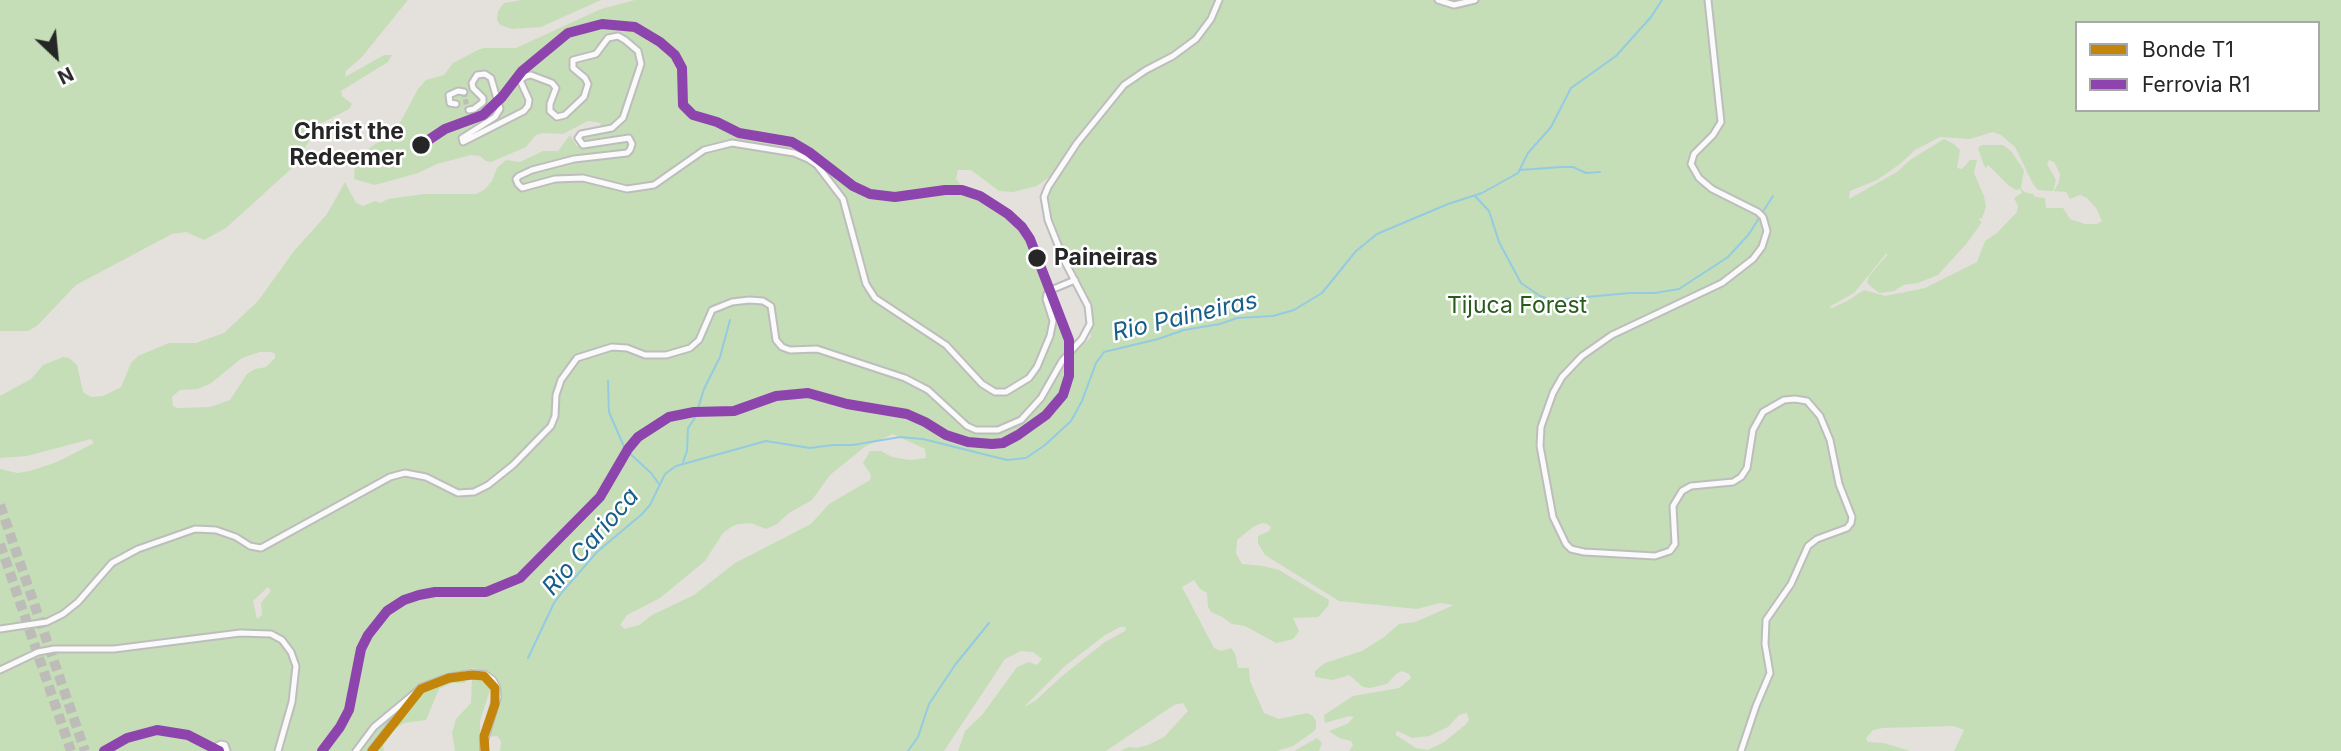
<!DOCTYPE html>
<style>
body{margin:0}
#map{position:relative;width:2341px;height:751px;overflow:hidden;background:#e4e1dc;font-family:Inter,sans-serif}
canvas{display:block}
.legend{position:absolute;left:2075px;top:21px;width:245px;height:91px;box-sizing:border-box;background:#fff;border:2px solid #a8a8a8;margin:0;padding:9px 12px;list-style:none;font-size:21px;color:#262626}
.legend li{display:flex;align-items:center;gap:14px;height:35px}
.legend b{width:35px;border:2px solid #a8a8a8}
.north{position:absolute;left:21px;top:21px;width:70px;height:70px;-webkit-text-stroke:5px #fff;paint-order:stroke;rotate:154deg;font-size:19px;font-weight:700;line-height:28px;text-align:center;color:#262626}
.north::after{content:'';display:block;margin:auto;width:24px;height:32px;background:#262626;clip-path:polygon(50% 0,100% 100%,50% 72%,0 100%)}
</style>
<div id="map">
<canvas width="2341" height="751"></canvas>
<ul class="legend">
<li><b style="height:9px;background:#c3860a"></b>Bonde T1</li>
<li><b style="height:9px;background:#8e44ad"></b>Ferrovia R1</li>
</ul>
<div class="north">N</div>
</div>
<script>
const c = document.querySelector('canvas').getContext('2d');
c.lineJoin = 'round';
function paint(path, color) { c.fillStyle = color; c.fill(path, 'evenodd'); }
const shape = rows => new Path2D(rows.map(r => 'M' + r).join(''));
function stroke(path, color, width, dash) { c.strokeStyle = color; c.lineWidth = width; c.lineCap = dash ? 'butt' : 'round'; c.setLineDash(dash || []); c.stroke(path); }
function write(font, color, halo, rows, align = 'center') {
  c.font = font + ' Inter,sans-serif'; c.lineWidth = 5; c.setLineDash([]); c.textBaseline = 'middle'; c.strokeStyle = halo; c.fillStyle = color; for (const [text, x, y, turn = 0] of rows) {
    c.save(); c.translate(x, y); c.rotate((+turn || 0) * Math.PI / 180); c.textAlign = isNaN(turn) ? turn : align; if (halo) c.strokeText(text, 0, 0); c.fillText(text, 0, 0); c.restore();
  }
}
paint(shape([
 [0,0,408,0,361,58,346,71,345,77,384,55,392,55,388,62,341,91,342,96,352,104,349,109,320,124,291,169,226,228,204,240,186,232,172,234,76,285,37,326,28,331,0,331],
 [521,0,601,0,541,27,512,29,500,25,497,20,498,11,504,3],
 [2341,0,2341,751,1954,751,1964,730,1953,726,1883,728,1873,730,1866,738,1868,742,1884,743,1910,751,1349,751,1353,745,1351,741,1339,738,1329,731,1347,724,1354,717,1349,716,1325,723,1324,715,1353,696,1399,688,1411,678,1409,674,1402,671,1396,674,1387,684,1370,688,1363,687,1349,675,1333,680,1315,677,1315,671,1325,663,1362,651,1384,637,1399,624,1415,622,1454,605,1440,603,1417,609,1339,601,1265,555,1258,543,1258,536,1269,531,1271,527,1267,524,1262,523,1253,527,1237,540,1236,553,1242,564,1263,566,1279,570,1329,600,1328,606,1318,617,1293,618,1299,631,1293,639,1276,643,1245,626,1232,624,1222,617,1211,612,1208,607,1207,593,1200,589,1194,580,1182,587,1214,648,1221,651,1231,648,1235,653,1238,668,1249,668,1250,681,1264,713,1279,719,1307,713,1313,716,1316,721,1316,729,1313,732,1293,746,1277,751,1120,751,1129,747,1136,748,1148,745,1164,737,1188,711,1183,703,1174,705,1106,751,958,751,965,731,982,715,1017,667,1029,662,1037,665,1042,659,1033,652,1021,651,1005,659,944,751,500,751,501,741,497,736,486,737,495,683,490,676,480,670,473,668,464,670,465,683,452,683,439,689,426,720,404,723,395,729,383,746,384,751,0,751,0,469,17,473,30,471,57,462,94,443,91,439,27,456,0,458,0,396,31,379,43,365,63,357,69,358,77,365,83,392,91,397,103,396,121,387,131,363,138,356,169,343,196,343,224,333,258,301,294,251,327,214,345,182,356,203,363,206,375,201,380,203,388,199,424,194,476,194,484,190,492,181,497,168,506,160,520,162,543,151,558,151,570,135,577,146,583,146,580,141,581,137,602,130,600,123,588,121,563,134,543,133,536,135,526,147,491,162,486,161,480,156,471,155,437,164,418,173,375,185,354,179,355,163,369,148,395,132,418,89,426,80,444,75,453,63,478,50,484,48,516,48,601,9,635,0],
 [2077,23,2318,23,2318,110,2077,110],
 [1993,132,2001,135,2015,147,2033,184,2038,190,2053,191,2056,180,2047,164,2049,160,2054,162,2060,174,2059,182,2054,191,2066,192,2070,199,2080,195,2087,198,2096,208,2102,221,2097,224,2085,224,2070,219,2063,208,2046,208,2045,198,2035,197,2033,194,2024,192,2021,188,2024,170,2011,151,2003,145,1981,145,1978,148,1984,166,1986,168,1988,165,2008,185,2016,190,2020,189,2022,193,2014,198,2018,206,2017,212,1997,233,1985,241,1977,262,1925,288,1885,296,1864,290,1847,301,1832,308,1829,307,1854,293,1886,254,1888,254,1869,276,1867,283,1879,293,1894,291,1903,285,1918,283,1938,275,1967,243,1982,222,1978,219,1982,218,1986,207,1984,196,1974,173,1977,160,1970,160,1962,169,1957,168,1960,150,1954,144,1944,139,1910,160,1897,172,1849,199,1850,191,1877,180,1900,164,1915,150,1940,137,1970,139],
 [958,170,971,170,999,191,1013,192,1037,186,1055,173,1048,202,1048,222,1056,246,1088,313,1091,337,1069,357,1053,302,1026,231,1013,215,987,204,963,188,956,179],
 [260,352,271,352,275,354,275,358,266,367,255,369,247,374,230,400,210,407,177,408,173,406,172,397,180,390,197,389,210,384,242,358],
 [893,434,925,449,926,458,910,460,892,457,881,451,870,451,863,463,871,475,870,480,829,504,811,524,735,563,694,595,652,615,639,625,625,629,620,625,627,615,660,598,705,561,723,533,731,527,738,524,751,523,766,529,777,524,789,513,812,500,830,475,866,446],
 [268,587,271,591,261,603,262,615,257,619,253,601],
 [1120,627,1126,627,1125,631,1105,642,1062,676,1035,701,1024,707,1065,666,1105,635],
 [1467,713,1469,720,1465,725,1444,742,1428,750,1416,748,1396,735,1396,732,1398,731,1412,738,1429,736,1448,727,1459,715],
 [479,677,491,687,480,721,480,751,455,751,452,733,456,719,471,703,472,678],
 [1317,738,1322,743,1319,751,1294,751]
]), '#c5deb7');
stroke(shape([
 [1520,170,1561,167,1573,167,1586,173,1600,172],
 [1475,196,1489,211,1499,242,1521,283,1540,296,1553,300,1630,293,1655,293,1679,289,1728,257,1749,234,1759,218],
 [1762,213,1773,196],
 [608,381,609,412,625,449,651,473,659,484],
 [683,462,687,451,688,428,695,418,704,389,720,357,730,320],
 [528,658,554,603,563,591,597,552,642,514,650,505,665,474,676,466,766,441,810,448,833,445,853,445,900,437,923,439,1007,460,1026,458,1045,445,1071,421,1082,401,1096,363,1104,352,1158,339,1184,330,1220,324,1237,318,1273,316,1294,310,1322,293,1356,251,1377,234,1448,204,1482,193,1518,173,1528,153,1551,127,1571,88,1616,56,1651,17,1662,0],
 [908,751,918,737,929,704,955,665,989,623]
]), '#94cbe2', 2);
stroke(shape([
 [464,92,467,108,469,110]
]), '#bebcb8', 5, [5, 2.5]);
stroke(shape([
 [0,505,85,751],
 [0,544,71,751]
]), '#bebcb8', 10, [10, 5]);
const minor = shape([
 [1438,0,1454,5,1475,0],
 [1708,0,1721,122,1713,135,1694,154,1691,164,1699,178,1712,189,1758,212,1763,217,1767,231,1762,247,1753,259,1722,283,1612,335,1582,356,1562,377,1553,393,1541,427,1540,446,1553,517,1566,544,1571,549,1584,552,1655,556,1670,551,1675,544,1673,506,1682,491,1691,486,1733,482,1741,477,1747,468,1753,430,1763,412,1784,400,1795,399,1807,401,1820,416,1830,440,1839,484,1852,517,1851,523,1847,528,1817,539,1808,546,1791,584,1766,620,1765,644,1770,673,1756,706,1741,751],
 [456,104,450,103,449,95,458,91,464,92],
 [469,110,474,109,483,102,483,98,473,88,472,83,477,75,485,74,491,78,500,109,495,117,462,138,463,142,524,111,528,106,529,100,520,80,526,76,531,75,552,83,556,88,550,104,550,111,557,117,565,115,584,97,588,84,585,78,573,68,573,60,596,54,608,38,618,36,625,40,638,51,641,64,623,118,612,128,581,134,578,138,583,145,629,138,632,144,630,150,627,153,574,159,532,170,519,176,516,179,518,184,522,188,555,179,583,178,627,189,654,185,704,150,732,143,794,153,808,159,817,165,843,199,866,284,875,298,946,345,982,384,995,392,1006,392,1029,378,1037,367,1050,336,1053,321,1046,299,1047,294,1051,290,1075,280],
 [0,629,47,622,63,614,78,602,112,563,138,549,195,529,216,530,236,537,250,546,261,548,390,477,405,473,426,477,458,493,474,492,488,485,513,465,551,426,555,416,556,395,561,380,577,358,612,347,627,348,645,355,666,355,690,348,699,340,712,310,732,302,749,300,763,301,771,306,776,340,782,347,790,350,817,349,905,378,928,390,967,426,976,430,998,430,1021,420,1041,398,1062,361,1082,339,1090,324,1088,306,1064,260,1048,220,1044,197,1048,187,1077,143,1124,85,1146,70,1173,56,1196,39,1211,19,1219,0],
 [0,670,38,652,54,649,114,649,240,633,271,634,282,640,291,652,296,666,292,702,278,751],
 [216,751,217,746,221,744,225,745,227,751],
 [356,751,374,727,421,688],
 [371,751,412,698]
]);
const tertiary = shape([
 [421,688,448,678,471,674,485,675,492,680,496,687,497,697,484,740,484,751]
]);
stroke(minor, '#bebdbd', 9);
stroke(tertiary, '#bebdbd', 10);
stroke(minor, '#fbfafa', 5);
stroke(tertiary, '#fbfafa', 7);
stroke(shape([
 [627,451,628,449],
 [372,751,421,689,449,678,472,675,484,676,495,688,495,704,484,736,485,751]
]), '#dcdbdc', 2);
const rail = shape([
 [626,451,627,451]
]);
stroke(rail, '#dcdbdc', 4.5);
stroke(rail, '#fff', 2, [5]);
stroke(shape([
 [104,751,127,738,157,730,188,735,219,751],
 [322,751,340,727,349,710,361,649,368,635,387,611,404,600,419,595,435,592,486,592,520,578,600,497,628,449,638,437,669,417,694,412,734,411,776,396,808,393,847,404,907,414,925,422,946,435,968,442,992,444,1003,443,1018,435,1046,415,1063,395,1069,376,1069,340,1030,239,1022,227,1008,214,980,196,962,190,945,190,895,197,870,194,853,186,809,152,792,142,739,133,717,122,693,115,683,105,682,68,675,55,660,42,635,27,602,24,568,33,522,71,502,97,483,115,445,129,421,145]
]), '#8e44ad', 10);
stroke(shape([
 [372,751,421,689,449,678,472,675,484,676,495,688,495,704,484,736,485,751]
]), '#c3860a', 9);
for (const [x, y, r, color] of [
 [421,145,10,"#262626"],
 [1037,258,10,"#262626"]
]) { const dot = new Path2D(); dot.arc(x, y, r, 0, 2 * Math.PI); c.fillStyle = color; c.fill(dot); stroke(dot, '#fff', 2.5); }
write('bold 23px', '#262626', '#fff', [
 ["Christ the",404,132],
 ["Redeemer",404,158],
 ["Paineiras",1054,258,"left"]
], 'right');
write('23px', '#285c1d', '#fff', [
 ["Tijuca Forest",1517,306]
]);
write('italic 24px', '#165e8b', '#fff', [
 ["Rio Paineiras",1185,317,-13],
 ["Rio Carioca",591,542,-49]
]);
</script>
